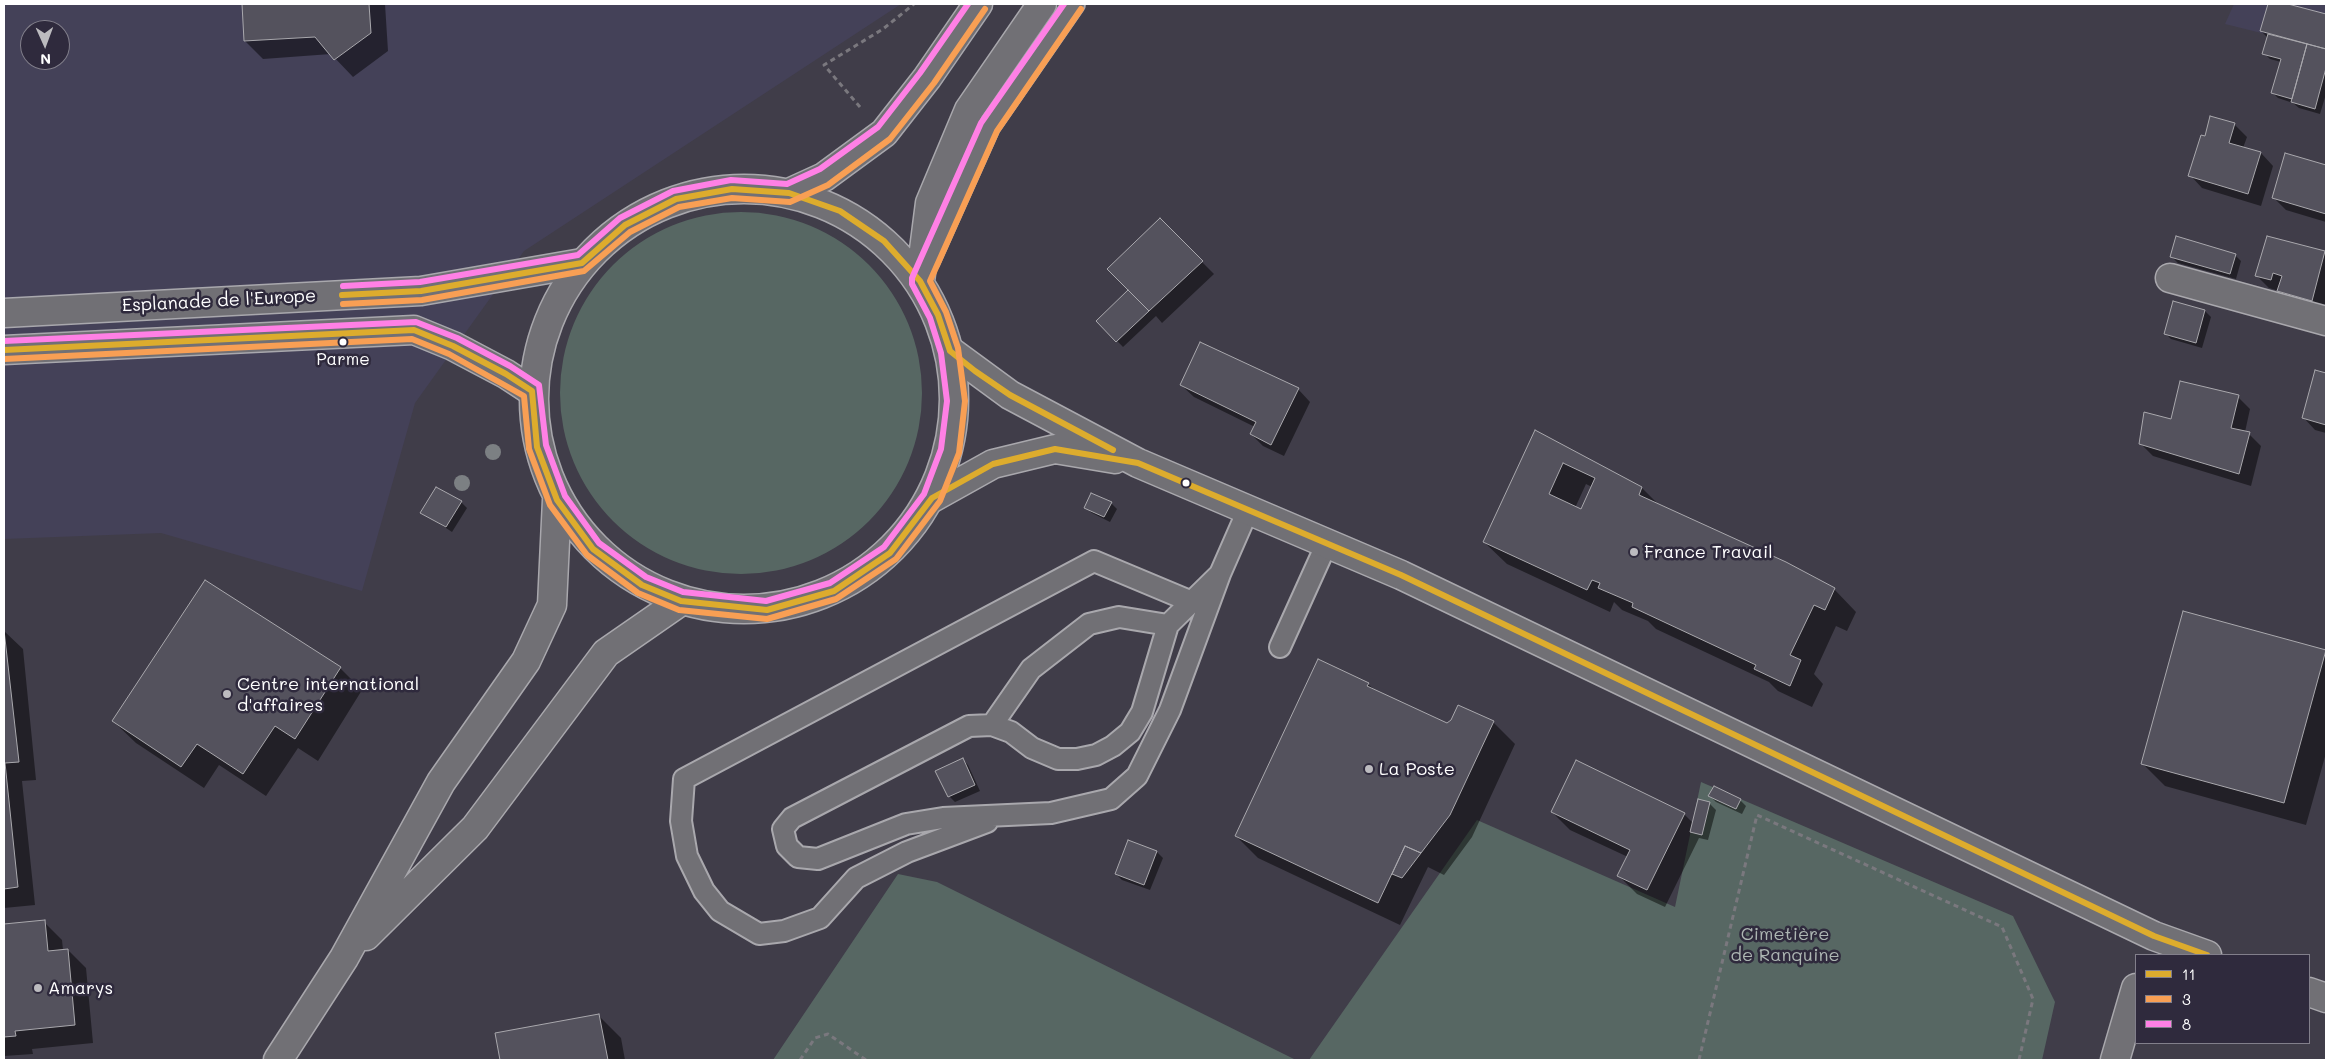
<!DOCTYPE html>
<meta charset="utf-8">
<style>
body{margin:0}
#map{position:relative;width:2330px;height:1064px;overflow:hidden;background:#403d49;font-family:Mali,sans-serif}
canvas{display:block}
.frame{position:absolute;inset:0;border:5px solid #fff;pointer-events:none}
.legend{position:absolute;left:2135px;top:954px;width:175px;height:90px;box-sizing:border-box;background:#2f2a3d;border:1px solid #827f8b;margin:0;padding:6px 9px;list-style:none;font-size:15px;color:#fff}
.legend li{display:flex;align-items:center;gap:10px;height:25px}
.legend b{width:25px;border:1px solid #827f8b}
.north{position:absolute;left:20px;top:20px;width:50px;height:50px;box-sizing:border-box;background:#2f2a3d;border:1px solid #827f8b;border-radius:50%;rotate:178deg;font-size:14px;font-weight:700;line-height:20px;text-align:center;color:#fff}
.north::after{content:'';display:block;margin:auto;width:18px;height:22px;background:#bcbbbf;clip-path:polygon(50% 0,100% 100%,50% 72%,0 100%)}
</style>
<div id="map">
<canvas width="2330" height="1064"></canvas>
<div class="frame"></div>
<ul class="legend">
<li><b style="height:6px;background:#ddac2d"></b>11</li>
<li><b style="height:6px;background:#f89f54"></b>3</li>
<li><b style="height:6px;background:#ff80e5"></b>8</li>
</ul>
<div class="north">N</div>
</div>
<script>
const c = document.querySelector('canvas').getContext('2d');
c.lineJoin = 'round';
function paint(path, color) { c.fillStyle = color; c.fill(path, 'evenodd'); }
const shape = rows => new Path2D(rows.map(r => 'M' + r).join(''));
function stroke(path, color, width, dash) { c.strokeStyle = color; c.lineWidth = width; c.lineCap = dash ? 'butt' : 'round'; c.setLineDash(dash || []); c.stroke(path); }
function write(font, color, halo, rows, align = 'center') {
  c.font = font + ' Mali,sans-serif'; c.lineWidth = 5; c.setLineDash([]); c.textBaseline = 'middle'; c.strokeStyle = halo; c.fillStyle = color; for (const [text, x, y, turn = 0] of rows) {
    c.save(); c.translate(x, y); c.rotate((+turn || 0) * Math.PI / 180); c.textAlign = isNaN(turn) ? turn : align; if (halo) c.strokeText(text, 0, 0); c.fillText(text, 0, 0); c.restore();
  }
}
paint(shape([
 [4,4,901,4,524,251,415,403,362,591,161,533,4,539],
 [30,30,60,30,60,60,30,60],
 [2234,4,2326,4,2326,49,2225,24]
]), '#444158');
paint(shape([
 '560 393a181 181 0 1 1 362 0a181 181 0 1 1-362 0Z',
 [1701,782,2013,916,2055,1002,2042,1060,1309,1060,1477,820,1675,907],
 [898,874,937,882,1296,1060,773,1060]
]), '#576763');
paint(shape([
 [244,4,385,4,388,51,353,77,331,54,263,59,245,41],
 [2270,4,2283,4,2326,15,2326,94,2320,114,2299,108,2293,103,2278,98,2272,92,2281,62,2270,59,2264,53,2268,38,2261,31],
 [2234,124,2247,137,2243,148,2261,153,2273,166,2261,206,2202,188,2190,175,2206,137],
 [2286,154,2326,166,2326,222,2286,210,2274,198],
 [1160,220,1214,274,1162,323,1156,316,1123,347,1098,321,1136,296],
 [2268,237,2326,254,2326,305,2324,313,2291,303,2279,291,2269,288,2257,276],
 [2235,255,2241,261,2236,279,2178,263,2172,257],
 [2205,311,2211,317,2202,348,2171,339,2165,333],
 [2316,372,2326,375,2326,433,2315,430,2303,417],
 [1181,385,1298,389,1310,402,1284,456,1263,446,1251,434,1255,427,1194,397],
 [2238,397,2250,409,2245,432,2249,434,2261,446,2251,486,2153,456,2141,444],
 [1536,432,1642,488,1659,505,1834,589,1856,612,1847,631,1836,626,1814,674,1823,684,1812,707,1778,691,1769,682,1656,629,1648,621,1622,610,1614,602,1610,612,1507,564,1484,542],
 [1586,484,1592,487,1581,511,1575,508],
 [461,502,467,508,452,532,422,512],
 [1111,503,1117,509,1110,522,1092,513,1086,508],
 [4,631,23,649,36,780,22,781,35,905,4,908],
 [2325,652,2326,753,2306,825,2165,786,2142,763],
 [340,668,362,690,318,761,298,748,266,796,219,765,204,788,136,743,113,721],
 [1368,684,1377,692,1447,725,1493,722,1515,744,1472,837,1444,875,1428,867,1400,925,1258,858,1236,836],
 [962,759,968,765,980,791,955,802,949,796],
 [1710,796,1740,800,1746,806,1742,814,1716,802],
 [1710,804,1716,810,1708,840,1699,838,1665,907,1637,894,1619,876,1628,857,1570,830,1552,812,1684,814,1694,824],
 [1129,841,1157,852,1163,858,1150,890,1122,880,1116,874],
 [44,922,62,940,63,950,68,950,86,968,93,1043,32,1049,33,1054,4,1056,4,926],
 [599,1016,621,1038,625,1060,502,1060,496,1034]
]), '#0007');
const building = shape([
 [242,4,369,4,371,33,334,60,315,37,244,41,242,4],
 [2268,4,2288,4,2326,14,2326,49,2260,31,2268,4],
 [2268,34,2307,44,2292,99,2271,93,2281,59,2262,54,2268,34],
 [2307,44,2326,49,2326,68,2315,109,2291,102,2307,44],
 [2210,116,2235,123,2229,143,2261,152,2248,194,2188,176,2201,135,2205,136,2210,116],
 [2285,153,2326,165,2326,214,2272,198,2285,153],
 [1160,218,1203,261,1149,311,1107,269,1160,218],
 [2176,236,2236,254,2230,274,2170,257,2176,236],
 [2267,236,2325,251,2312,301,2277,291,2282,276,2273,273,2271,280,2255,276,2267,236],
 [1128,290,1149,311,1116,342,1096,321,1128,290],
 [2173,301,2205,310,2196,343,2164,334,2173,301],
 [1200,342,1299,388,1271,445,1250,434,1256,422,1180,385,1200,342],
 [2315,370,2326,373,2326,425,2302,418,2315,370],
 [2180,381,2239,395,2231,428,2250,432,2239,474,2139,444,2144,412,2171,419,2180,381],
 [1535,430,1642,487,1639,495,1786,562,1835,588,1825,610,1814,605,1790,655,1801,660,1790,686,1754,669,1756,665,1632,607,1633,603,1598,588,1600,583,1592,580,1587,590,1483,542,1535,430],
 [1563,463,1595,478,1581,509,1549,494,1563,463],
 [436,487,462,501,446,527,420,513,436,487],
 [1091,493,1112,502,1104,517,1084,508,1091,493],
 [205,580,341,667,295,739,275,726,243,774,197,744,181,767,112,721,205,580],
 [2183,611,2326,650,2284,803,2141,764,2183,611],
 [4,630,19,762,5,763,18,887,4,889,4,630],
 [1318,659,1369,683,1367,686,1447,723,1451,720,1458,705,1494,721,1450,815,1421,853,1405,846,1378,903,1235,836,1318,659],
 [963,758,975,785,948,797,935,771,963,758],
 [1576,760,1685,813,1647,890,1617,876,1630,850,1551,812,1576,760],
 [1714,786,1741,799,1736,809,1708,796,1714,786],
 [1698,799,1710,802,1702,835,1690,832,1698,799],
 [1128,840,1157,851,1144,885,1115,874,1128,840],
 [1405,846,1421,853,1402,878,1392,874,1405,846],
 [45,920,48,951,68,949,75,1025,15,1031,16,1036,4,1037,4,924,45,920],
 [599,1014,608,1060,500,1060,495,1033,599,1014]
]);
paint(building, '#54525d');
stroke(building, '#a9a8ad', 1);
const lane = shape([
 [929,261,989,127,1074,4],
 [1220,574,1168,625,1142,712,1130,732,1113,746,1096,755,1077,759,1058,759,1032,748,1011,732,992,725,969,726,792,818,783,829,787,846,798,857,818,859,906,824,943,818,1051,813,1111,799,1137,776,1170,710,1220,574,1248,510],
 [1280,647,1327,543],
 [992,725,1031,669,1089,624,1119,617,1168,625],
 [987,822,907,852,856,878,820,918,784,931,759,934,720,911,704,891,687,856,681,821,684,779,1094,561,1192,602]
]);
const street = shape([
 [2170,278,2326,321],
 [4,313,421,291,582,263],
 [4,350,414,330,453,346,506,374,532,391],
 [950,351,1010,395,1138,463,1401,575,2154,936,2207,955],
 [932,498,993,464,1055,449,1115,459],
 [2309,992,2326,998],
 [2115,1060,2136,988]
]);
const primary = shape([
 '534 399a210 210 0 1 1 420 0a210 210 0 1 1-420 0Z',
 [789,193,824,177,884,133,927,78,978,4],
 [920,281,930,203,969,110,1042,4],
 [366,936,475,828,606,653,681,601],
 [278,1060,344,958,441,782,526,661,552,605,557,500]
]);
stroke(lane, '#a9a8ad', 24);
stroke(street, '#a9a8ad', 31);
stroke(primary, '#a9a8ad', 31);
stroke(shape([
 [860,107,824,65,883,29,914,4],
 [800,1060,815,1038,828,1034,866,1060],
 [1699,1060,1757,815,2002,927,2033,999,2019,1060]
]), '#7a787e', 3, [5, 4]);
stroke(lane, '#717075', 20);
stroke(street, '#717075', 28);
stroke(primary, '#717075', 28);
stroke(shape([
 [342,295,421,291,582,263,625,225,676,199,732,189,789,193,840,211,884,241,920,281,938,315,950,351,975,371,1010,395,1113,450],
 [4,350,414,330,453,346,506,374,532,391,537,447,557,500,593,549,642,585,681,601,767,610,834,591,890,553,932,498,993,464,1055,449,1138,463,1401,575,2154,936,2207,955]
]), '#ddac2d', 6);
stroke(shape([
 [343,304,422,300,584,271,630,232,679,207,732,198,790,202,828,185,890,139,934,83,985,9],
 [4,359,412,339,449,354,524,396,529,449,550,505,587,555,638,593,679,610,767,619,836,599,896,559,940,501,959,453,965,401,958,348,946,312,930,281,997,131,1081,9]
]), '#f89f54', 6);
stroke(shape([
 [343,286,420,282,578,255,620,218,673,191,731,180,787,184,820,169,878,127,920,73,968,4],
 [4,341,416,322,457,338,510,366,539,385,546,445,565,496,599,543,646,577,683,592,766,601,830,583,884,547,924,494,941,449,947,401,941,353,930,318,912,284,912,278,981,123,1064,4]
]), '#ff80e5', 6);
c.fillStyle = '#7c8083';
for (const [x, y] of [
 [493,452],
 [462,483]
]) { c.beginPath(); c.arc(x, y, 8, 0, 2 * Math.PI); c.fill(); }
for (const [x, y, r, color] of [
 [343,342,4.5,"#fff"],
 [1186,483,4.5,"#fff"],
 [1634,552,5,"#bcbbbf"],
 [227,694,5,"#bcbbbf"],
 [1369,769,5,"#bcbbbf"],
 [38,988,5,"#bcbbbf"]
]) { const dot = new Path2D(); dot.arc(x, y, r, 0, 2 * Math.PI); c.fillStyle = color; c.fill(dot); stroke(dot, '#2f2a3d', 2); }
write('17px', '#fff', '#2f2a3d', [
 ["Parme",343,360]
]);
write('18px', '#fff', '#2f2a3d', [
 ["Esplanade de l'Europe",219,301,-3]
]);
write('18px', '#fff', '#2f2a3d', [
 ["France Travail",1644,552],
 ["Centre international",237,684],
 ["d'affaires",237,705],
 ["La Poste",1379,769],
 ["Amarys",48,988]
], 'left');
write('18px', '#adb6b3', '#2f2a3d', [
 ["Cimetière",1785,934],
 ["de Ranquine",1785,955]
]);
</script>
